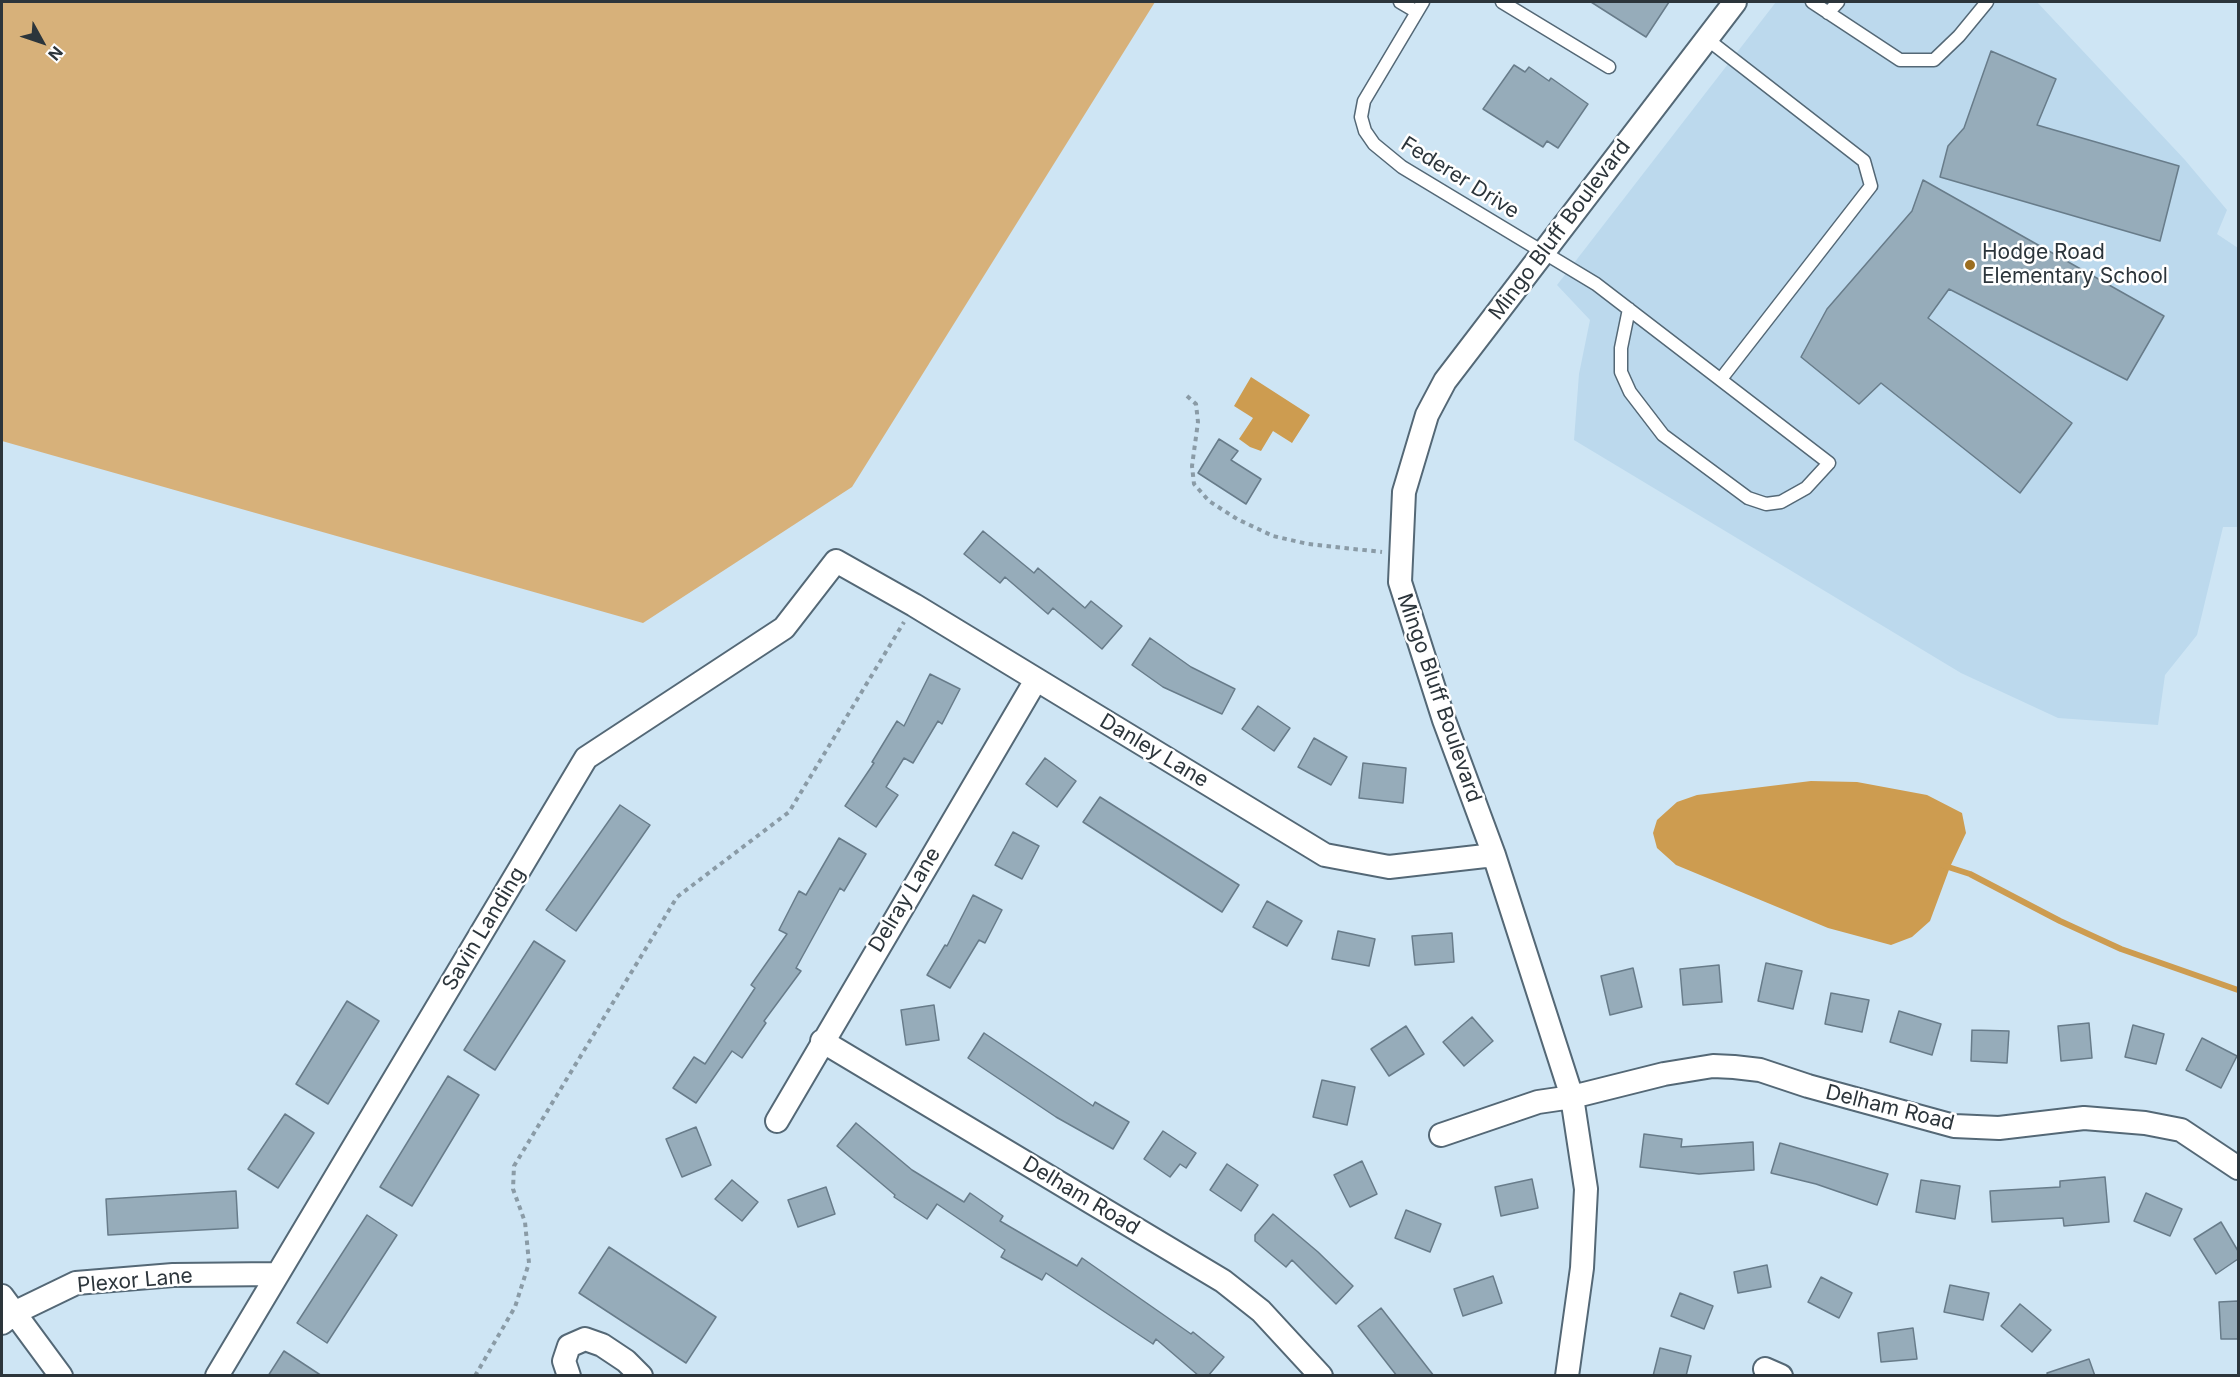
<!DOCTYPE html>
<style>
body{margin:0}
#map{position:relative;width:2240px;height:1377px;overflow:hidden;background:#cee5f4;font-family:Inter,sans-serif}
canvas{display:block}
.frame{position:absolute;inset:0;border:3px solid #2c353b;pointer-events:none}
.north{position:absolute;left:12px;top:12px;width:60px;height:60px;-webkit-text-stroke:4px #fff;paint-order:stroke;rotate:130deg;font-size:16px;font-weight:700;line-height:24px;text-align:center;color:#2c353b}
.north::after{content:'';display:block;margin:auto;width:21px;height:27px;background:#2c353b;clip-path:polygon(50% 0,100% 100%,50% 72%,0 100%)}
</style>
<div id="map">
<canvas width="2240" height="1377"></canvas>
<div class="frame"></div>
<div class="north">N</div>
</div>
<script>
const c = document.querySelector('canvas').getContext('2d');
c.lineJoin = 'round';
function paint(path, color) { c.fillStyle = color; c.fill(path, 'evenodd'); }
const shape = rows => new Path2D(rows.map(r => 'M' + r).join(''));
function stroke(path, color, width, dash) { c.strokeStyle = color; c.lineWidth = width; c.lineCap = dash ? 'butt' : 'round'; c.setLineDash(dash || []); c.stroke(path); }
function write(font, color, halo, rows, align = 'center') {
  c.font = font + ' Inter,sans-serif'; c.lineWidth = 5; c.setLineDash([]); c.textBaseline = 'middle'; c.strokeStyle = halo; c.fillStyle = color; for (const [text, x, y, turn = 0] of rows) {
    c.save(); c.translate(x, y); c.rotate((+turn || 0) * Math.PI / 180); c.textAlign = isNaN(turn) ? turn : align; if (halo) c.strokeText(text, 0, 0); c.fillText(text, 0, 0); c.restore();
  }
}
paint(shape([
 [1776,2,2037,2,2185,160,2227,210,2217,234,2238,248,2238,527,2223,527,2197,635,2165,675,2158,725,2058,718,1961,673,1574,440,1579,374,1590,320,1557,285]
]), '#bcd9ed');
paint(shape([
 [2,2,1155,2,852,487,643,623,2,441]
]), '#d7b17a');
paint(shape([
 [1251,377,1310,415,1292,443,1273,431,1261,451,1250,447,1239,439,1253,418,1234,406],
 [1811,781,1857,782,1927,795,1962,813,1966,833,1950,867,1930,921,1912,937,1891,945,1828,928,1676,865,1657,848,1653,833,1657,820,1677,802,1697,795]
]), '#cd9c50');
stroke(shape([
 [1942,865,1970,874,2060,921,2121,949,2238,990]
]), '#cd9c50', 6);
const building = shape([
 [1591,2,1669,2,1646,37,1591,2],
 [1991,51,2056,79,2037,125,2179,166,2160,241,1940,177,1948,146,1964,128,1991,51],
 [1514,65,1525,72,1529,67,1549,81,1551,78,1588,104,1558,148,1547,141,1543,147,1483,109,1514,65],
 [1923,180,2164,316,2127,380,1949,289,1928,318,2072,423,2020,493,1881,383,1859,404,1801,357,1827,309,1912,211,1923,180],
 [1219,439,1238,451,1231,460,1261,479,1246,504,1198,473,1219,439],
 [983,531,1034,573,1038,568,1085,608,1091,601,1122,626,1102,649,1053,608,1048,614,1005,577,1000,583,964,554,983,531],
 [1150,638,1191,667,1235,689,1222,714,1163,687,1132,665,1150,638],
 [930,674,960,689,942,724,938,721,913,763,904,758,886,787,898,795,876,827,845,806,874,763,872,762,897,721,904,726,930,674],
 [1258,706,1290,728,1274,751,1242,729,1258,706],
 [1314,738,1347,757,1331,785,1298,767,1314,738],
 [1045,758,1076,781,1057,807,1026,784,1045,758],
 [1363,763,1406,768,1403,803,1359,798,1363,763],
 [1100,797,1239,885,1222,912,1083,822,1100,797],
 [620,805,650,825,576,931,546,910,620,805],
 [1013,832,1039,846,1022,879,995,865,1013,832],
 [839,838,866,854,844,891,840,888,796,968,801,971,764,1021,766,1023,742,1058,732,1051,696,1103,673,1088,694,1057,705,1064,755,988,751,985,787,934,779,930,799,891,806,895,839,838],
 [973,895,1002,910,985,943,979,940,950,988,927,975,945,945,947,946,973,895],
 [1267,901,1302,921,1287,946,1253,927,1267,901],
 [1338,931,1375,939,1369,966,1332,959,1338,931],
 [1452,933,1454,962,1415,965,1412,936,1452,933],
 [534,941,565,961,495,1070,464,1050,534,941],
 [1766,963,1802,971,1793,1009,1758,1001,1766,963],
 [1719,965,1722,1002,1683,1005,1680,969,1719,965],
 [1633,968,1642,1007,1610,1015,1601,976,1633,968],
 [1831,993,1869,1000,1862,1032,1825,1024,1831,993],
 [347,1001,379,1021,328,1104,296,1084,347,1001],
 [934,1005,939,1040,906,1045,901,1010,934,1005],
 [1899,1011,1941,1024,1932,1055,1890,1042,1899,1011],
 [1472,1017,1493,1041,1464,1066,1443,1042,1472,1017],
 [2089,1023,2092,1058,2061,1061,2058,1026,2089,1023],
 [2133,1025,2164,1034,2156,1064,2125,1057,2133,1025],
 [1406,1026,1424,1054,1389,1076,1371,1049,1406,1026],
 [1972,1030,2009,1031,2007,1063,1971,1061,1972,1030],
 [984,1033,1093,1106,1095,1102,1129,1122,1113,1149,1056,1117,968,1058,984,1033],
 [2202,1038,2237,1056,2221,1088,2186,1070,2202,1038],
 [448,1076,479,1095,412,1206,380,1187,448,1076],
 [1322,1080,1355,1087,1347,1125,1313,1117,1322,1080],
 [285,1114,314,1133,278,1188,248,1169,285,1114],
 [856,1123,912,1170,964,1202,970,1193,1003,1216,1000,1221,1077,1266,1082,1258,1191,1334,1193,1332,1224,1357,1208,1376,1199,1376,1156,1339,1153,1344,1046,1273,1042,1280,1001,1257,1005,1250,937,1204,927,1219,894,1197,895,1195,837,1146,856,1123],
 [696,1127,711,1165,682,1177,666,1139,696,1127],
 [1163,1131,1196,1153,1186,1168,1180,1164,1170,1177,1144,1159,1163,1131],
 [1644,1134,1682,1139,1681,1147,1753,1142,1754,1170,1699,1174,1640,1167,1644,1134],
 [1780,1143,1888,1174,1877,1205,1816,1184,1771,1173,1780,1143],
 [1362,1161,1377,1194,1350,1207,1334,1175,1362,1161],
 [1227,1164,1258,1185,1241,1211,1210,1190,1227,1164],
 [2105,1177,2109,1222,2064,1226,2063,1218,1992,1222,1990,1191,2060,1187,2060,1181,2105,1177],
 [1532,1179,1538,1208,1501,1216,1495,1187,1532,1179],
 [732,1180,758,1202,742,1221,715,1199,732,1180],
 [1921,1180,1960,1186,1955,1219,1916,1212,1921,1180],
 [826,1187,835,1214,798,1227,788,1200,826,1187],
 [236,1191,238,1228,108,1235,106,1199,236,1191],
 [2146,1193,2182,1209,2170,1236,2134,1221,2146,1193],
 [1406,1210,1441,1224,1430,1252,1395,1238,1406,1210],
 [1273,1214,1318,1252,1353,1286,1336,1304,1292,1260,1286,1267,1255,1241,1255,1235,1273,1214],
 [367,1215,397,1235,327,1343,297,1323,367,1215],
 [2221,1222,2238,1251,2238,1259,2216,1274,2194,1239,2221,1222],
 [609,1247,716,1317,686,1363,579,1293,609,1247],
 [1767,1265,1771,1287,1738,1293,1734,1272,1767,1265],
 [1493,1276,1502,1303,1463,1316,1454,1289,1493,1276],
 [1821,1277,1852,1293,1839,1318,1808,1302,1821,1277],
 [1950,1285,1989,1293,1983,1320,1944,1312,1950,1285],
 [1680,1293,1713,1306,1704,1329,1671,1316,1680,1293],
 [2238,1301,2238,1339,2221,1339,2219,1302,2238,1301],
 [2020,1304,2051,1330,2032,1352,2001,1326,2020,1304],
 [1381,1308,1434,1376,1397,1376,1358,1326,1381,1308],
 [1913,1328,1917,1359,1881,1362,1878,1333,1913,1328],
 [1660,1348,1691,1356,1686,1376,1653,1376,1660,1348],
 [284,1351,322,1376,268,1376,284,1351],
 [2089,1359,2095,1376,2048,1376,2047,1373,2089,1359]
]);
paint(building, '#96acba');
stroke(building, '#687c8a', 1.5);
const service = shape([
 [1400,2,1417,12],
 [1423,2,1364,101,1361,117,1365,131,1374,144,1402,167,1596,284,1829,463,1806,488,1781,502,1766,504,1748,498,1663,435,1630,392,1621,372,1621,348,1629,309],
 [1502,2,1609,67],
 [1812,2,1900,60,1934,60,1959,36,1987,2],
 [1828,13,1838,2],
 [1707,39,1864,161,1871,186,1721,379]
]);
const minor = shape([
 [822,1041,1223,1281,1261,1311,1321,1376],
 [777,1121,1036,680],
 [1441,1135,1538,1102,1572,1097,1664,1074,1713,1066,1734,1067,1760,1070,1808,1086,1954,1126,1999,1128,2084,1118,2145,1123,2181,1130,2238,1168],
 [2,1296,61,1376],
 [2,1323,16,1312,76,1283,173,1275,278,1274],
 [1765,1369,1781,1376],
 [217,1376,586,758,784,628,836,561,914,605,1325,855,1389,867,1494,855],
 [569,1376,564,1361,569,1346,585,1339,602,1345,626,1361,641,1376],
 [1567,1376,1582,1268,1586,1189,1572,1097,1494,855,1444,720,1400,582,1404,492,1427,415,1445,381,1735,2]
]);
stroke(service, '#546876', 15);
stroke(minor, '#546876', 26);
stroke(shape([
 [1187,396,1196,404,1198,422,1192,466,1194,484,1209,501,1237,519,1273,536,1308,544,1382,552],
 [475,1376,515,1307,529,1263,525,1222,513,1189,514,1166,677,897,789,812,904,622]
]), '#8a9ba6', 4, [4.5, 4.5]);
stroke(service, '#fff', 12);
stroke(minor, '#fff', 22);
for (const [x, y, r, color] of [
 [1970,265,6,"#9c6e1f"]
]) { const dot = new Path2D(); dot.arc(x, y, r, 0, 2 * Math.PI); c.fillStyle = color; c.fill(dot); stroke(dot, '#fff', 2); }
write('21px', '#2c353b', '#fff', [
 ["Federer Drive",1460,178,32],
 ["Mingo Bluff Boulevard",1560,230,-53],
 ["Mingo Bluff Boulevard",1439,698,71],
 ["Danley Lane",1154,751,31],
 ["Delray Lane",905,900,-59],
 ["Savin Landing",484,929,-59],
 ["Delham Road",1890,1108,14],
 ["Delham Road",1081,1196,31],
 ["Plexor Lane",135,1281,-5]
]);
write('21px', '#2c353b', '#fff', [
 ["Hodge Road",1982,253],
 ["Elementary School",1982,277]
], 'left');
</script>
